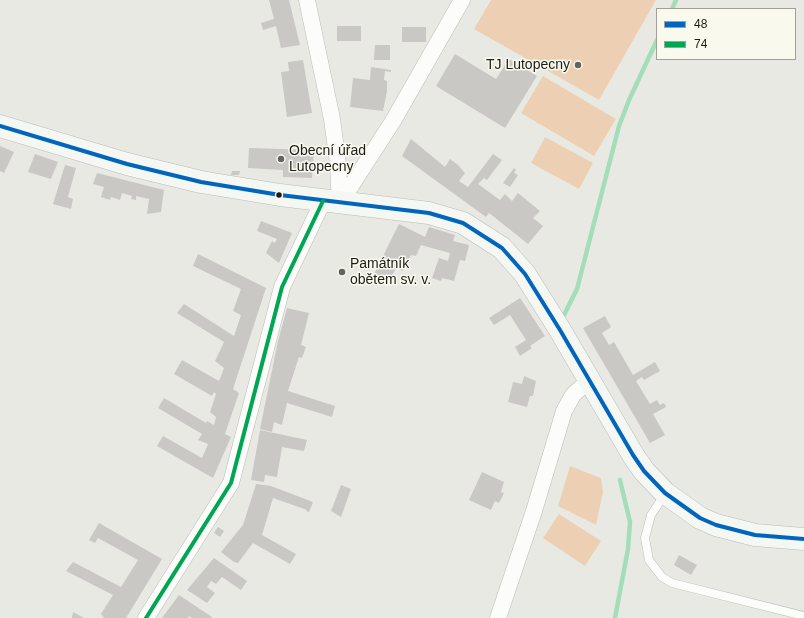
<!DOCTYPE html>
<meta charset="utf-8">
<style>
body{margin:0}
#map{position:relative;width:804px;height:618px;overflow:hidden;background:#e9e9e4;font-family:Helvetica,sans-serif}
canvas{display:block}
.legend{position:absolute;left:656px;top:8px;width:140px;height:52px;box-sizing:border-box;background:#f9f9ee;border:1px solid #a1a198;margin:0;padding:5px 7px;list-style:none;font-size:12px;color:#1c1c18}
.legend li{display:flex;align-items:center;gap:8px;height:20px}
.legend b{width:20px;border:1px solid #a1a198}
</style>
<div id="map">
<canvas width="804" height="618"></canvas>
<ul class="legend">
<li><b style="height:5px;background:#0065bd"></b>48</li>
<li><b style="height:5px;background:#00a651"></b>74</li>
</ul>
</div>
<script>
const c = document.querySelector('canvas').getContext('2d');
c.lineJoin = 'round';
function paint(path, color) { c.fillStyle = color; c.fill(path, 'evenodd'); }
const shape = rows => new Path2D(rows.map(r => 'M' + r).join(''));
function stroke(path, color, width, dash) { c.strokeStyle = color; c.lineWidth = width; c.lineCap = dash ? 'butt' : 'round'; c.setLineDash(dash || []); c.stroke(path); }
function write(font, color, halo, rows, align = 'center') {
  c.font = font + ' Helvetica,sans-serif'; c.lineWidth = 3; c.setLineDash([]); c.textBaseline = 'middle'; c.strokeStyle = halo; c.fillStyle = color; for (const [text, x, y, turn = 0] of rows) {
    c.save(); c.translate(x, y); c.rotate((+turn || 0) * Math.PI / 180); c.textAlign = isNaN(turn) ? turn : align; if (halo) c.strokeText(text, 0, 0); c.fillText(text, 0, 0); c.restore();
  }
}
paint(shape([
 [491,0,656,0,599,100,474,29],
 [543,76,616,119,594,156,521,113],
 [545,137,593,163,579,189,531,163],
 [570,466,601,478,603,492,596,525,558,506],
 [559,514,601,541,585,566,543,538]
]), '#edd0b4');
stroke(shape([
 [672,9,676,0],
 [564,315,577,289,619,126,629,100,657,40],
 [615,618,628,549,630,522,620,480]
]), '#a4ddba', 4.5);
paint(shape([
 [269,0,289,0,300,45,281,48,276,26,263,30,261,23,274,19],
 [337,26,361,26,361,41,337,41],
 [402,27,426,27,426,42,402,42],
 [375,45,390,45,390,60,374,60],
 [455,54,496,79,509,59,537,76,505,128,436,86],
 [303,60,312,113,287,117,281,72,289,71,288,62],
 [371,67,391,70,391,72,385,71,384,80,387,81,387,91,383,111,350,107,353,78,370,80],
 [411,139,445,167,450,159,458,165,465,173,459,181,468,187,493,154,502,160,487,180,484,178,478,184,500,200,505,194,512,201,518,193,540,211,533,218,543,226,528,244,489,213,486,217,402,156],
 [0,146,14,152,4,173,0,171],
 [249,148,314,150,312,178,283,177,283,170,248,168],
 [35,154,58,162,51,179,28,172],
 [65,165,76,168,68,197,73,199,71,209,53,204],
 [514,168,516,170,514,173,518,175,510,187,503,183],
 [232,171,240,171,239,175,231,175],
 [97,173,164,190,161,212,147,214,149,199,136,196,136,200,131,199,132,196,122,193,120,200,111,197,110,200,101,197,104,187,93,184],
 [261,221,292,233,279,263,266,253,272,241,275,243,277,239,257,231],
 [399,224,425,237,429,227,455,235,453,241,469,245,465,261,460,260,454,281,442,278,441,281,432,278,439,258,448,261,450,253,421,245,416,256,411,255,403,271,396,268,388,284,373,276],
 [198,254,266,288,233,389,239,393,225,434,231,437,213,478,157,446,163,436,202,458,208,444,198,440,202,434,158,408,164,398,206,423,207,421,214,425,216,417,210,412,216,394,214,392,212,396,174,374,182,360,219,381,224,368,215,361,224,342,177,313,184,304,234,336,241,315,233,311,241,289,193,266],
 [520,298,545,336,530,346,532,348,520,356,515,347,526,340,510,315,494,325,489,318],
 [287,308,309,313,301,345,306,347,302,358,299,357,288,391,335,406,332,417,287,403,282,425,274,422,272,432,260,429,278,341],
 [605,316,611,327,602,333,609,345,614,342,633,375,655,362,660,371,644,380,642,377,636,381,650,404,657,400,660,405,664,403,666,407,653,414,665,435,650,443,583,328],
 [524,376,536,381,533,396,530,396,527,407,508,402,513,382,522,384],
 [260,430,307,440,304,451,282,447,277,477,265,475,264,482,251,480],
 [482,472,504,482,501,492,504,493,499,503,495,501,491,510,469,500],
 [256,484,271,486,313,502,309,512,306,511,307,510,273,498,262,535,296,554,290,564,253,543,238,563,234,562,221,552,243,525],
 [341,485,351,489,341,517,331,511],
 [99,523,162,559,126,618,104,618,101,614,113,595,66,571,73,562,121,587,138,560,98,538,95,543,89,540],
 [218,527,224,531,220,537,214,533],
 [679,555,697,565,691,575,674,565],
 [214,558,247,581,241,590,222,577,216,584,211,581,207,587,215,593,207,603,187,590],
 [179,595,212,617,211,618,192,618,189,616,188,618,162,618],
 [73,612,84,618,72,618]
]), '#c9c8c4');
const lane = shape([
 [665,494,651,515,645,538,649,560,662,577,672,583,804,616]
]);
const street = shape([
 [307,0,332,119,338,164,340,203],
 [340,203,393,121,462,0],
 [146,618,231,483,282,287,323,201],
 [498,618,534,511,564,411,573,395,589,380]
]);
const secondary = shape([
 [0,126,127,164,201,182,280,195,429,213,463,223,502,248,525,274,560,330,633,455,644,471,665,493,700,518,716,525,755,535,804,539]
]);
stroke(lane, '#bbbbb7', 9);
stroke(street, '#bbbbb7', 17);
stroke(secondary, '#bbbbb7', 23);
stroke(lane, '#fcfcfb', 8);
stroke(street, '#fcfcfb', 16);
stroke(secondary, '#f4f7f2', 22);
stroke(shape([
 [0,126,127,164,201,182,280,195,429,213,463,223,502,248,525,274,560,330,633,455,644,471,665,493,700,518,716,525,755,535,804,539]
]), '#0065bd', 4);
stroke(shape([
 [146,618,231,483,282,287,323,201]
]), '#00a651', 4);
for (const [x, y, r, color] of [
 [578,65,4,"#64645f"],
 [281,159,4,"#64645f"],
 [279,195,3.5,"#1c1c18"],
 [342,272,4,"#64645f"]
]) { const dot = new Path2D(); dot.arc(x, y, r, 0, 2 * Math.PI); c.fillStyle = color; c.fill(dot); stroke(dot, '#f9f9ee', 1.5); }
write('14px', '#1c1c18', '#f9f9ee', [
 ["TJ Lutopecny",570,65,"right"],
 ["Obecní úřad",289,151],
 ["Lutopecny",289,167],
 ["Památník",350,264],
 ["obětem sv. v.",350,280]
], 'left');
</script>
